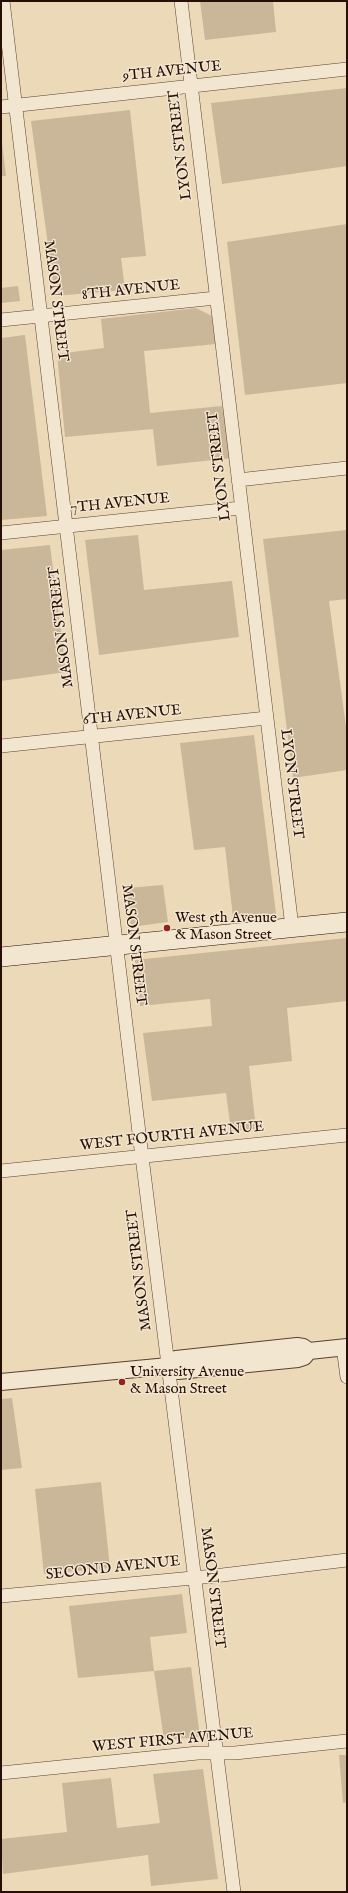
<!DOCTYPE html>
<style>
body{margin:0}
#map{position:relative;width:348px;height:1893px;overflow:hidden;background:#ebd9b7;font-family:"IM FELL English",serif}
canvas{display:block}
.frame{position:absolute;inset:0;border:2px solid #270f05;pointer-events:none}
</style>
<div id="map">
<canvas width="348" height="1893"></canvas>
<div class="frame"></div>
</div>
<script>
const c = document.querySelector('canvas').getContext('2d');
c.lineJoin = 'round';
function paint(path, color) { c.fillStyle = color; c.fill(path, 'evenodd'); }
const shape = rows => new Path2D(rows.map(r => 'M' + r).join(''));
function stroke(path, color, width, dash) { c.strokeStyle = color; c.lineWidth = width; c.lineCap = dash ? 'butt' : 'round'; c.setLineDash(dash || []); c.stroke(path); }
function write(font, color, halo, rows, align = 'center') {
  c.font = font + ' "IM FELL English",serif'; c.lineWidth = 3; c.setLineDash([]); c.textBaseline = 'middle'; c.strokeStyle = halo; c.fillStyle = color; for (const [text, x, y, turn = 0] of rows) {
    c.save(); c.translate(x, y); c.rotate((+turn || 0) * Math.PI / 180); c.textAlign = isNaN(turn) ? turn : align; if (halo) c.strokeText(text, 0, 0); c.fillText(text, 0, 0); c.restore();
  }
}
paint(shape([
 [200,1,273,1,276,32,205,40],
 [347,88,347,166,222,184,211,103],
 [130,110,146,256,121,258,125,290,55,296,31,121],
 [1,134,6,176,1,176],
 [347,224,347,383,245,395,227,242],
 [18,286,20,301,1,303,1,288],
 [196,308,212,316,216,344,144,351,150,413,222,406,232,458,157,466,153,429,65,437,57,354,104,348,101,319],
 [25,335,47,516,1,520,1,338],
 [347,530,347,599,329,601,347,734,347,770,293,778,263,539],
 [138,535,144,590,232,581,239,637,99,655,85,540],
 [50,545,66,672,1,681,1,550],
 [254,735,276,914,233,917,225,847,194,850,180,743],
 [163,885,168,922,131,927,127,888],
 [347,938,347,1001,287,1008,292,1061,249,1066,256,1129,231,1131,226,1093,152,1101,143,1033,212,1026,210,999,140,1006,135,960],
 [12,1398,22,1468,1,1470,1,1399],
 [101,1482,110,1568,44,1574,35,1489],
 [182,1594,187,1633,150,1637,154,1671,191,1667,200,1737,164,1740,154,1671,78,1678,69,1606],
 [339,1755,347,1755,347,1802,343,1803],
 [203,1769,218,1879,151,1886,148,1855,3,1874,1,1839,67,1832,62,1783,111,1778,117,1828,160,1823,153,1774]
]), '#cab799');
const minor = shape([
 [3,1,140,1141,234,1892],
 [181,1,292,927],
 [1,107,347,69],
 [1,320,216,298],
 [238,480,347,468],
 [1,533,241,508],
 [1,746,267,718],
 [1,1171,347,1135],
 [343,1347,347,1377],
 [1,1596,214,1576,347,1560],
 [1,1773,198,1753,235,1753,347,1741]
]);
const tertiary = shape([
 [168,1366,171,1361,176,1359,297,1346,303,1347,309,1351,347,1347],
 [1,1382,168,1366,171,1369,178,1371,298,1359,304,1357,309,1351]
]);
const secondary = shape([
 [1,957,347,922]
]);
stroke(minor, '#584232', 14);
stroke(tertiary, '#584232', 18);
stroke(secondary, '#270f05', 20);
stroke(minor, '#f2e6d0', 13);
stroke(tertiary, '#f2e6d0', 16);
stroke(secondary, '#f2e6d0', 19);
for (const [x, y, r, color] of [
 [167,928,4,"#8f2418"],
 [122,1382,4,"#8f2418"]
]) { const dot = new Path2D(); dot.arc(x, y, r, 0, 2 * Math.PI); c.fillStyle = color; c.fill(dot); stroke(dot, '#f2e6d0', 1.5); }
write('15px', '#270f05', '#f2e6d0', [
 ["9TH AVENUE",172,72,-6],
 ["LYON STREET",181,145,-97],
 ["8TH AVENUE",131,291,-6],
 ["MASON STREET",55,301,83],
 ["LYON STREET",220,466,-97],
 ["7TH AVENUE",120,504,-6],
 ["MASON STREET",62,627,-97],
 ["6TH AVENUE",132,716,-6],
 ["LYON STREET",291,784,83],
 ["MASON STREET",133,945,83],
 ["WEST FOURTH AVENUE",172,1137,-6],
 ["MASON STREET",140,1270,-97],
 ["SECOND AVENUE",113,1569,-6],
 ["MASON STREET",212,1588,83],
 ["WEST FIRST AVENUE",173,1741,-5]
]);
write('15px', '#270f05', '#f2e6d0', [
 ["West 5th Avenue",175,919],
 ["& Mason Street",175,936],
 ["University Avenue",130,1373],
 ["& Mason Street",130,1390]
], 'left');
</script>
